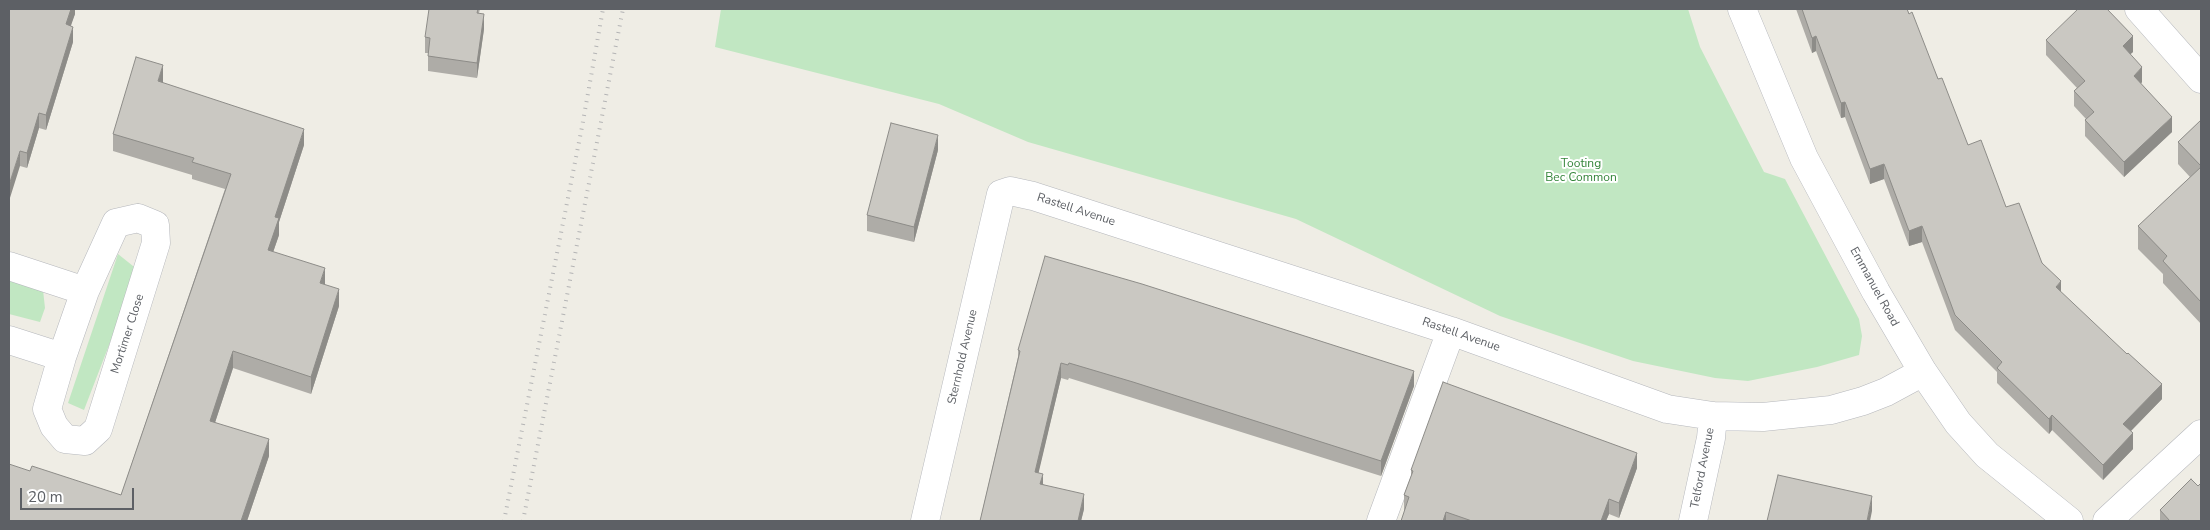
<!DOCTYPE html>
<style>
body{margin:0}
#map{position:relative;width:2210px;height:530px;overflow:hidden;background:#efede5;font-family:"Nunito Sans",sans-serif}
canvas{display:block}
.frame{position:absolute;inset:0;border:10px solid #5d6065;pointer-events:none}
.scale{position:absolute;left:20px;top:488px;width:114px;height:22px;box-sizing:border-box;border:2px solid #5d6065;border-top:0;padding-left:6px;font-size:15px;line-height:18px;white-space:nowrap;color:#5d6065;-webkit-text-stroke:4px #fff;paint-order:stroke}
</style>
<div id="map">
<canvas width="2210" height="530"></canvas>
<div class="frame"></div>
<div class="scale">20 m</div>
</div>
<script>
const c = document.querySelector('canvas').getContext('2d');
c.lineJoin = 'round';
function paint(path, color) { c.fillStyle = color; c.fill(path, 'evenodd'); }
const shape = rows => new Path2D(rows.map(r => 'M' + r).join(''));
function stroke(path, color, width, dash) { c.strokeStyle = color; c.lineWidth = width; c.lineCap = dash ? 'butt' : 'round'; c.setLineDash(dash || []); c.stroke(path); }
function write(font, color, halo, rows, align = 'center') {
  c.font = font + ' "Nunito Sans",sans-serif'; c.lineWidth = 4; c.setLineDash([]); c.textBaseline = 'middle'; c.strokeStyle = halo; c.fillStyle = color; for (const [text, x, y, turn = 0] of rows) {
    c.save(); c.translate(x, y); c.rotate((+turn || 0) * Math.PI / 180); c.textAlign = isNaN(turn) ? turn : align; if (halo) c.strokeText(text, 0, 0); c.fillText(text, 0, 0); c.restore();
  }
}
paint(shape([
 [721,9,1688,9,1700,47,1764,172,1785,179,1859,319,1862,336,1859,355,1817,367,1748,381,1715,378,1633,361,1500,316,1296,219,1028,142,939,104,715,47],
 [118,254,138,270,84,410,68,403],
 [9,279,43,290,45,308,40,322,9,314]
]), '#c1e7c2');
const minor = shape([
 [1742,9,1804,158,1876,292,1923,372,1958,423,1987,455,2069,521],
 [2139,9,2201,79],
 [138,218,155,225,156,243,98,429,85,441,65,439,54,426,47,409,62,357,85,291,116,223,138,218],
 [9,266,85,291],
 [9,340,62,357],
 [925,521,1001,194,1010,191,1033,196,1451,331,1667,409,1713,416,1763,417,1831,410,1863,401,1886,392,1923,372],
 [1381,521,1451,331],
 [1693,521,1711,438,1713,416],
 [2107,521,2201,434]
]);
stroke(minor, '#b5b7bc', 29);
stroke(minor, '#fff', 28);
stroke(shape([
 [504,521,582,127,603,9],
 [523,521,623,9]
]), '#b4b4b5', 4, [1, 6]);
paint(shape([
 [9,9,75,9,75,14,70,26,73,42,46,130,39,128,27,168,20,166],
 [480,9,479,13,484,29,477,78,428,71,428,53,425,53,425,37],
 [1796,9,1907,9,1968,145,2006,207,2061,292,2162,399,2131,431,2133,449,2103,480,2052,430,2049,434,1997,383,1997,372,1955,330,1922,242,1909,246,1884,179,1870,184,1845,117,1841,118,1816,51,1812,53],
 [2046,40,2133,52,2130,54,2142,82,2141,84,2172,132,2124,177,2085,136,2085,120,2086,119,2074,106,2074,91,2077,88,2046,55],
 [163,82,163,83,304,145,279,222,279,235,273,252,325,285,339,306,311,394,233,368,215,422,269,456,247,521,9,521,30,471,121,495,225,189,192,179,192,175,113,151,113,134],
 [2201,120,2201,324,2163,283,2163,274,2138,249,2138,226,2190,177,2178,164,2178,142],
 [938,150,914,242,867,231,867,215],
 [1018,350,1414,386,1381,476,1133,398,1069,378,1068,380,1061,378,1038,473,1043,484,1084,509,1081,521,980,521,1018,357],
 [1637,468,1619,518,1609,514,1606,521,1401,521,1405,510,1404,510,1404,495,1411,476,1411,470],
 [2198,486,2201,521,2160,521,2160,510]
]), '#aeaca7');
paint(shape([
 [71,9,75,9,75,14,66,40,66,24],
 [484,14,484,29,477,78,477,63],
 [73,27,73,42,46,130,46,115],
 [1816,36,1816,51,1812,53,1812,38],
 [2133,36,2133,52,2123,61,2123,46],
 [163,65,163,82,158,98,158,81],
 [2142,67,2142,82,2134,91,2134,76],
 [1845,102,1845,117,1841,118,1841,103],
 [39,113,39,128,27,168,27,153],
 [2172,117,2172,132,2124,177,2124,162],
 [304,129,304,145,279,222,279,235,268,267,268,250,275,217],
 [938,135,938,150,914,242,914,227],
 [20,151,20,166,9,201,9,185],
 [1884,164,1884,179,1870,184,1870,169],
 [1922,226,1922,242,1909,246,1909,231],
 [325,268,325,285,320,283],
 [2061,281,2061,296,2056,287],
 [339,289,339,306,311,394,311,377],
 [233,351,233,368,210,438,210,421],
 [1061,363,1061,378,1035,488,1035,472],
 [1414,371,1414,386,1381,476,1381,461],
 [2162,384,2162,399,2123,439,2123,424],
 [2052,415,2052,430,2049,434,2049,419],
 [2133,433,2133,449,2103,480,2103,465],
 [269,439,269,456,247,521,241,521],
 [1637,453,1637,468,1619,518,1619,503],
 [1043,474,1043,489,1040,484],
 [1084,494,1084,509,1081,521,1078,521],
 [1872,496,1872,511,1870,521,1867,521],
 [1609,499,1609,514,1606,521,1601,521],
 [1446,512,1446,521,1443,521]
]), '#8d8c88');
const building = shape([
 [9,9,71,9,66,24,73,27,46,115,39,113,27,153,20,151,9,185,9,9],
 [429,9,478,9,477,13,484,14,477,63,428,56,430,38,425,37,429,9],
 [1802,9,1907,9,1909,14,1912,12,1938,79,1942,78,1968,145,1981,140,2006,207,2019,203,2042,263,2061,281,2056,287,2127,354,2128,353,2162,384,2123,424,2133,433,2103,465,2052,415,2049,419,1997,368,2002,362,1955,315,1922,226,1909,231,1884,164,1870,169,1845,102,1841,103,1816,36,1812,38,1802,9],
 [2078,9,2107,9,2133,36,2123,46,2142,67,2134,76,2172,117,2124,162,2085,120,2094,112,2074,91,2085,81,2046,40,2078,9],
 [136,57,163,65,158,81,304,129,275,217,279,218,268,250,325,268,320,283,339,289,311,377,233,351,210,421,269,439,241,521,9,521,9,464,30,471,32,466,121,495,231,174,192,162,194,158,113,134,136,57],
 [2201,120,2201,166,2178,142,2201,120],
 [891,123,938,135,914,227,867,215,891,123],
 [2201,167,2201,302,2163,261,2167,256,2138,226,2201,167],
 [1045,256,1142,284,1414,371,1381,461,1133,382,1069,363,1068,365,1061,363,1035,472,1043,474,1040,484,1084,494,1078,521,980,521,1020,351,1018,350,1045,256],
 [1443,382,1637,453,1619,503,1609,499,1601,521,1472,521,1446,512,1443,521,1401,521,1409,497,1404,495,1413,471,1411,470,1443,382],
 [1778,475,1872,496,1867,521,1767,521,1778,475],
 [2191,479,2198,486,2201,483,2201,521,2170,521,2160,510,2191,479]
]);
paint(building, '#cac8c2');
stroke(building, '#8d8c88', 1);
write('12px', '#34853a', '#fff', [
 ["Tooting",1581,164],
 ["Bec Common",1581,178]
]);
write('12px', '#5d6065', '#fff', [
 ["Rastell Avenue",1076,210,18],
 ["Emmanuel Road",1874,287,61],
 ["Mortimer Close",128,334,-72],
 ["Rastell Avenue",1461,335,19],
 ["Sternhold Avenue",963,357,-77],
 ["Telford Avenue",1703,468,-79]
]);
</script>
